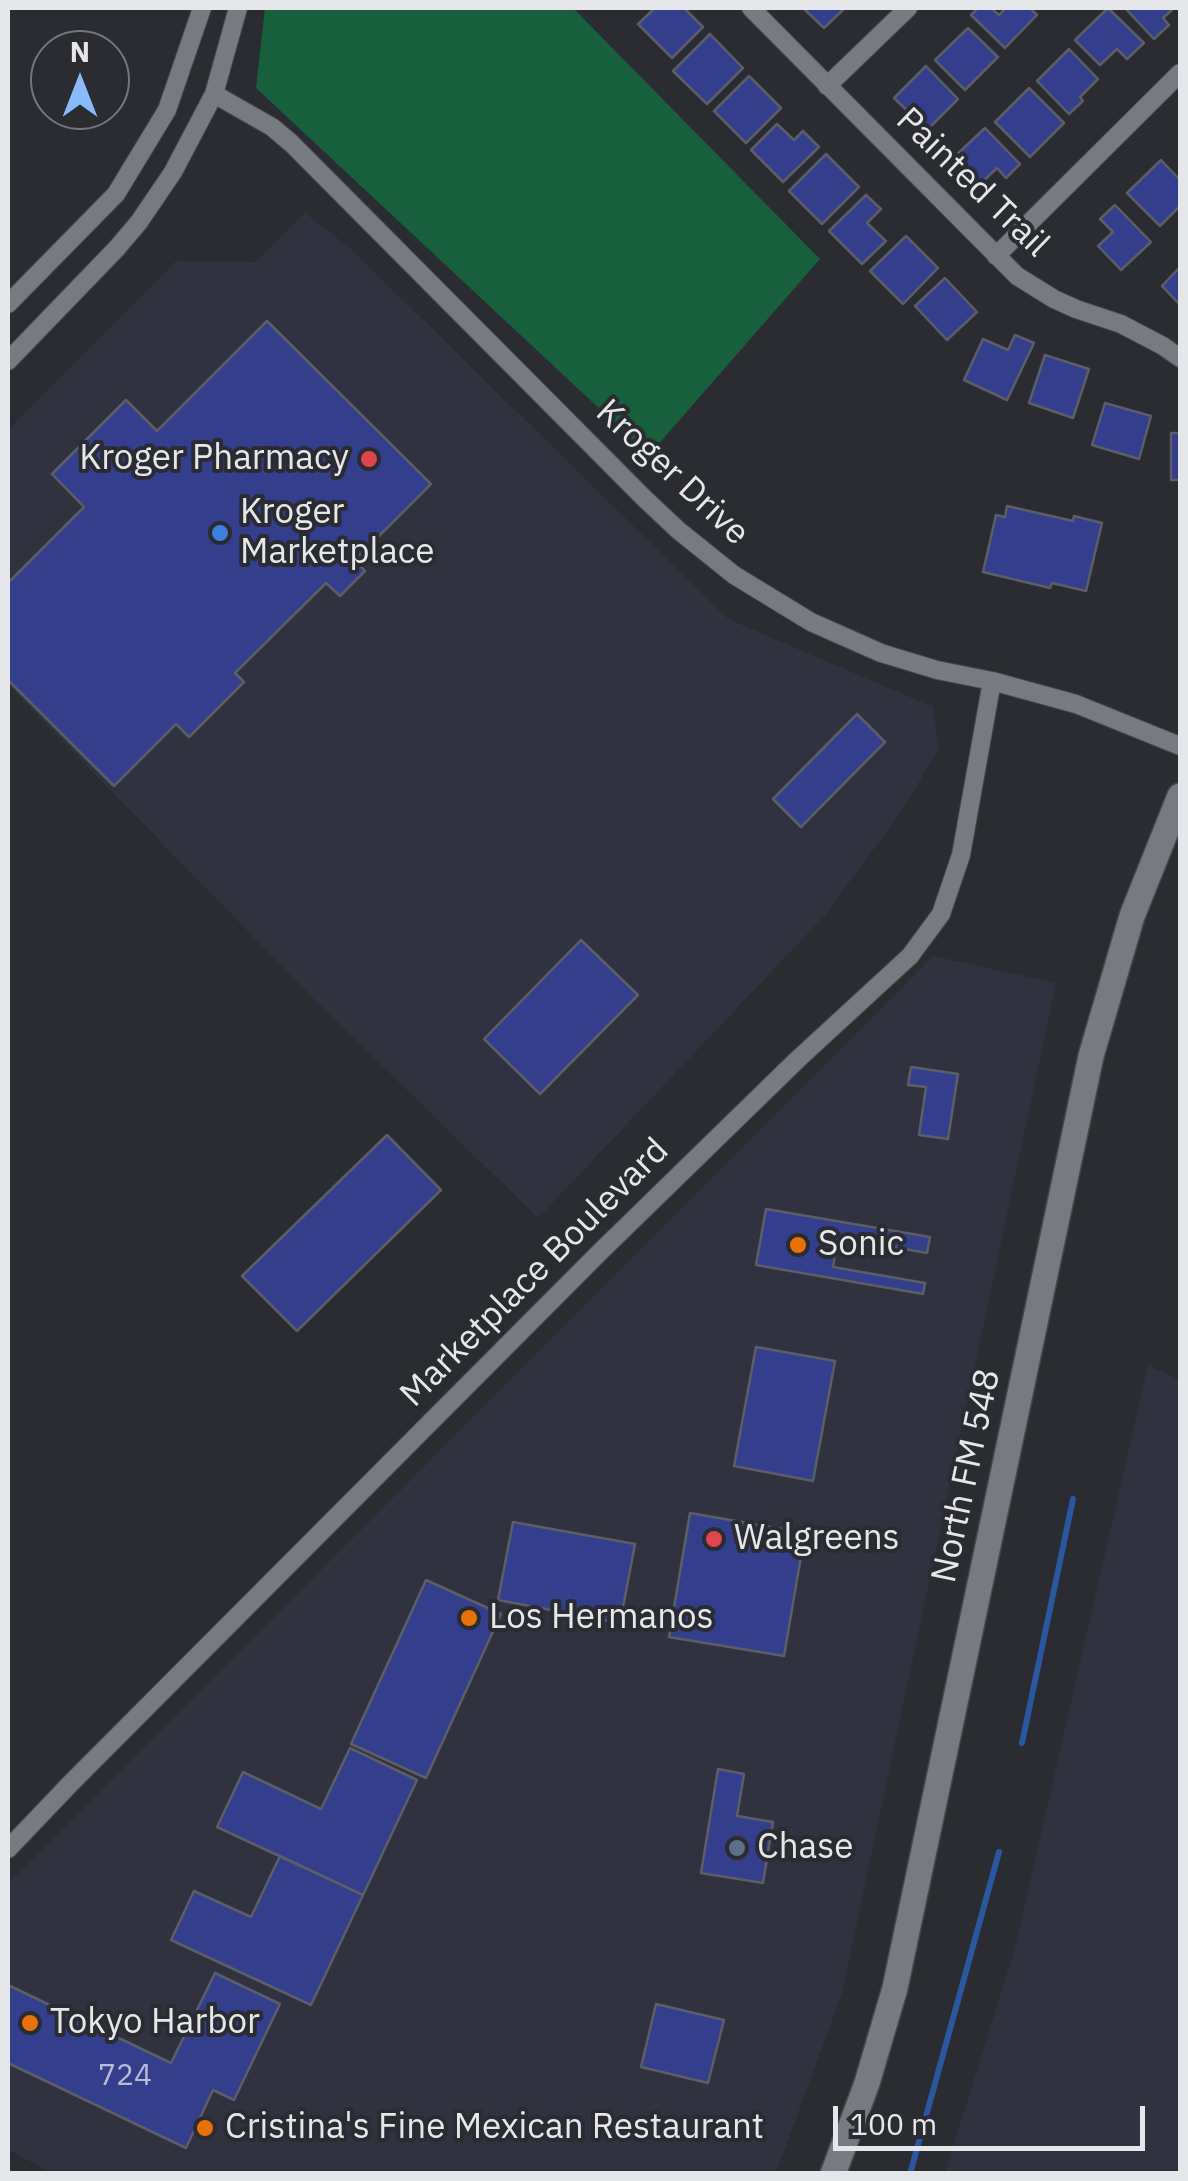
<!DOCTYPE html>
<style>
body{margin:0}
#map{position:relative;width:1188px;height:2181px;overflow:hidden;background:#2a2c32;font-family:"IBM Plex Sans",sans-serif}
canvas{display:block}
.frame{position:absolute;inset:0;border:10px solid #e6e7eb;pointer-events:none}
.north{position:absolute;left:30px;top:30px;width:100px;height:100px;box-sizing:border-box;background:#2a2c32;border:2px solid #75777c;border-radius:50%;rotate:0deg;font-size:28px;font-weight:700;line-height:40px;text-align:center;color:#e6e7eb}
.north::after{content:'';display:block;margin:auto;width:35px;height:45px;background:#89bafc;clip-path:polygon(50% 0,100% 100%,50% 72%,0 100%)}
.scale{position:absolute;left:833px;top:2106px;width:312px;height:45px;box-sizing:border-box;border:5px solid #e6e7eb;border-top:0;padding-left:12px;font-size:30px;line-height:35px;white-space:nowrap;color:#e6e7eb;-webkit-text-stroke:8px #2a2c32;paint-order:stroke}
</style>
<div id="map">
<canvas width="1188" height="2181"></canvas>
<div class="frame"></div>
<div class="north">N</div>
<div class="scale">100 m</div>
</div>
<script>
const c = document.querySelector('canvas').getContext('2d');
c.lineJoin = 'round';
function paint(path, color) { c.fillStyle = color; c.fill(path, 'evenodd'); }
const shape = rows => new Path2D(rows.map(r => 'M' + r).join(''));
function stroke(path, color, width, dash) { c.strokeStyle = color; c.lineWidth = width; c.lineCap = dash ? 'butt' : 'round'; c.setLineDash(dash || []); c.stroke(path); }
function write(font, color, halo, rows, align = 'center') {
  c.font = font + ' "IBM Plex Sans",sans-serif'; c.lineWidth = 8; c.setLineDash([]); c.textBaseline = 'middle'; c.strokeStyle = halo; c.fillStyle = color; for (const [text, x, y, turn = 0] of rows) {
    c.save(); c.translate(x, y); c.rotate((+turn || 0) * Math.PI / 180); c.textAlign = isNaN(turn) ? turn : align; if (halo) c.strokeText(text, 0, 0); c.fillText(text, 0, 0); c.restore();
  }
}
paint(shape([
 [305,213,352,250,728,619,933,707,939,749,899,815,825,915,538,1218,315,1000,8,685,8,430,176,261,256,262],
 [933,956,1056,983,842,1993,776,2173,53,2173,8,2150,8,1884],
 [1148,1365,1180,1380,1180,2173,945,2173,1015,1948]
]), '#30333f');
paint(shape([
 [265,8,573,8,820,259,649,455,256,88]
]), '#185f3e');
stroke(shape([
 [1022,1743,1073,1499],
 [910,2174,999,1852]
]), '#2b56a0', 6);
const building = shape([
 [655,8,684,8,703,27,672,58,638,24,655,8],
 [803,8,845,8,824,28,803,8],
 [978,8,991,8,999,15,1006,8,1030,8,1037,15,1005,48,971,15,978,8],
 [1108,8,1144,43,1127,59,1117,49,1100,65,1075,40,1108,8],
 [1125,8,1174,8,1163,18,1169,25,1154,39,1125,8],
 [968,28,998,57,965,90,935,60,968,28],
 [710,34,743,68,707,104,673,71,710,34],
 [1069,49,1098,79,1080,97,1083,101,1069,114,1037,81,1069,49],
 [926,66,958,99,927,130,894,98,926,66],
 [749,76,781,108,746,143,714,111,749,76],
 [1029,88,1064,123,1030,157,995,122,1029,88],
 [777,124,794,140,803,131,819,147,783,182,751,150,777,124],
 [985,128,1020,164,1006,178,997,168,977,187,951,160,985,128],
 [826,154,859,187,822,224,789,191,826,154],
 [1161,160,1180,180,1180,206,1160,226,1127,193,1161,160],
 [866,195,881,209,867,223,886,241,862,264,829,231,866,195],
 [1115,205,1151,242,1121,270,1098,246,1113,232,1100,219,1115,205],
 [906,236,938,268,903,304,870,271,906,236],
 [1180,267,1180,305,1162,286,1180,267],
 [945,278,977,312,947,340,915,306,945,278],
 [267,321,431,484,355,560,365,571,340,596,326,583,235,673,244,682,189,737,176,724,114,786,8,680,8,583,84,507,52,474,126,400,157,431,267,321],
 [1015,335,1034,343,1007,400,964,380,983,339,1008,350,1015,335],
 [1045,355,1089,369,1073,418,1029,403,1045,355],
 [1105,403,1151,416,1139,459,1092,445,1105,403],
 [1171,433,1180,433,1180,480,1171,480,1171,433],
 [1007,506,1073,521,1074,516,1102,523,1086,591,1052,583,1050,588,983,572,996,515,1005,517,1007,506],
 [857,714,885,742,801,827,773,799,857,714],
 [581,940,638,995,540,1094,484,1039,581,940],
 [911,1067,958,1074,948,1139,919,1135,926,1087,908,1085,911,1067],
 [387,1135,441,1190,297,1331,242,1276,387,1135],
 [766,1209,930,1237,927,1253,838,1237,833,1267,925,1283,923,1294,756,1265,766,1209],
 [756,1347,835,1361,813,1481,734,1466,756,1347],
 [690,1513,805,1533,784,1656,669,1637,690,1513],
 [513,1522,635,1544,620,1623,498,1600,513,1522],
 [426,1580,501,1614,426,1778,351,1744,426,1580],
 [350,1748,417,1780,363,1895,217,1827,243,1772,321,1809,350,1748],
 [718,1769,744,1774,737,1816,773,1822,763,1883,701,1873,718,1769],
 [280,1856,363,1895,311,2005,171,1940,194,1891,251,1917,280,1856],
 [215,1973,280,2004,234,2100,213,2090,186,2148,8,2063,8,1985,171,2063,215,1973],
 [656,2004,724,2020,708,2083,641,2067,656,2004]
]);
paint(building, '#333e8c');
stroke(building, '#5c5e65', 2.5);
const street = shape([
 [751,8,1017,276,1054,299,1076,309,1121,324,1163,346,1180,358],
 [827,86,908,8],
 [214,94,272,127,291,143,644,498,678,530,734,575,811,622,881,653,937,670,992,681,1076,704,1180,746],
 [996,256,1180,73],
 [8,304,116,194,167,110,202,8],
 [8,361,117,248,139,222,173,172,214,94,238,8],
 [8,1849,71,1783,600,1252,797,1060,910,956,941,914,961,855,992,681]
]);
const secondary = shape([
 [833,2174,867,2083,895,1988,1091,1056,1132,916,1180,796]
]);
stroke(street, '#46474b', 20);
stroke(secondary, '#46474b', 28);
stroke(street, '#787a81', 18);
stroke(secondary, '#787a81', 25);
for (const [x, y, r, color] of [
 [369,459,10,"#e0444e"],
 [220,533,10,"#3f7fe0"],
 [798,1245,10,"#e8710a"],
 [714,1539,10,"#e0444e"],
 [469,1618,10,"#e8710a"],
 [737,1848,10,"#5c6f8a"],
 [30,2023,10,"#e8710a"],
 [205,2128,10,"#e8710a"]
]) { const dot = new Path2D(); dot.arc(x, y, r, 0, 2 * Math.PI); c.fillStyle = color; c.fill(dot); stroke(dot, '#2a2c32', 4); }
write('30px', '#b9bdd3', null, [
 ["724",125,2076]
]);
write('35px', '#e6e7eb', '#2a2c32', [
 ["Painted Trail",972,183,44],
 ["Kroger Drive",672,473,43],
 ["Marketplace Boulevard",535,1273,-45],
 ["North FM 548",967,1476,-78]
]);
write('35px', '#e6e7eb', '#2a2c32', [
 ["Kroger Pharmacy",349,459,"right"],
 ["Kroger",240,513],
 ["Marketplace",240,553],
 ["Sonic",818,1245],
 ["Walgreens",734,1539],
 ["Los Hermanos",489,1618],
 ["Chase",757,1848],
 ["Tokyo Harbor",50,2023],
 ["Cristina's Fine Mexican Restaurant",225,2128]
], 'left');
</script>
